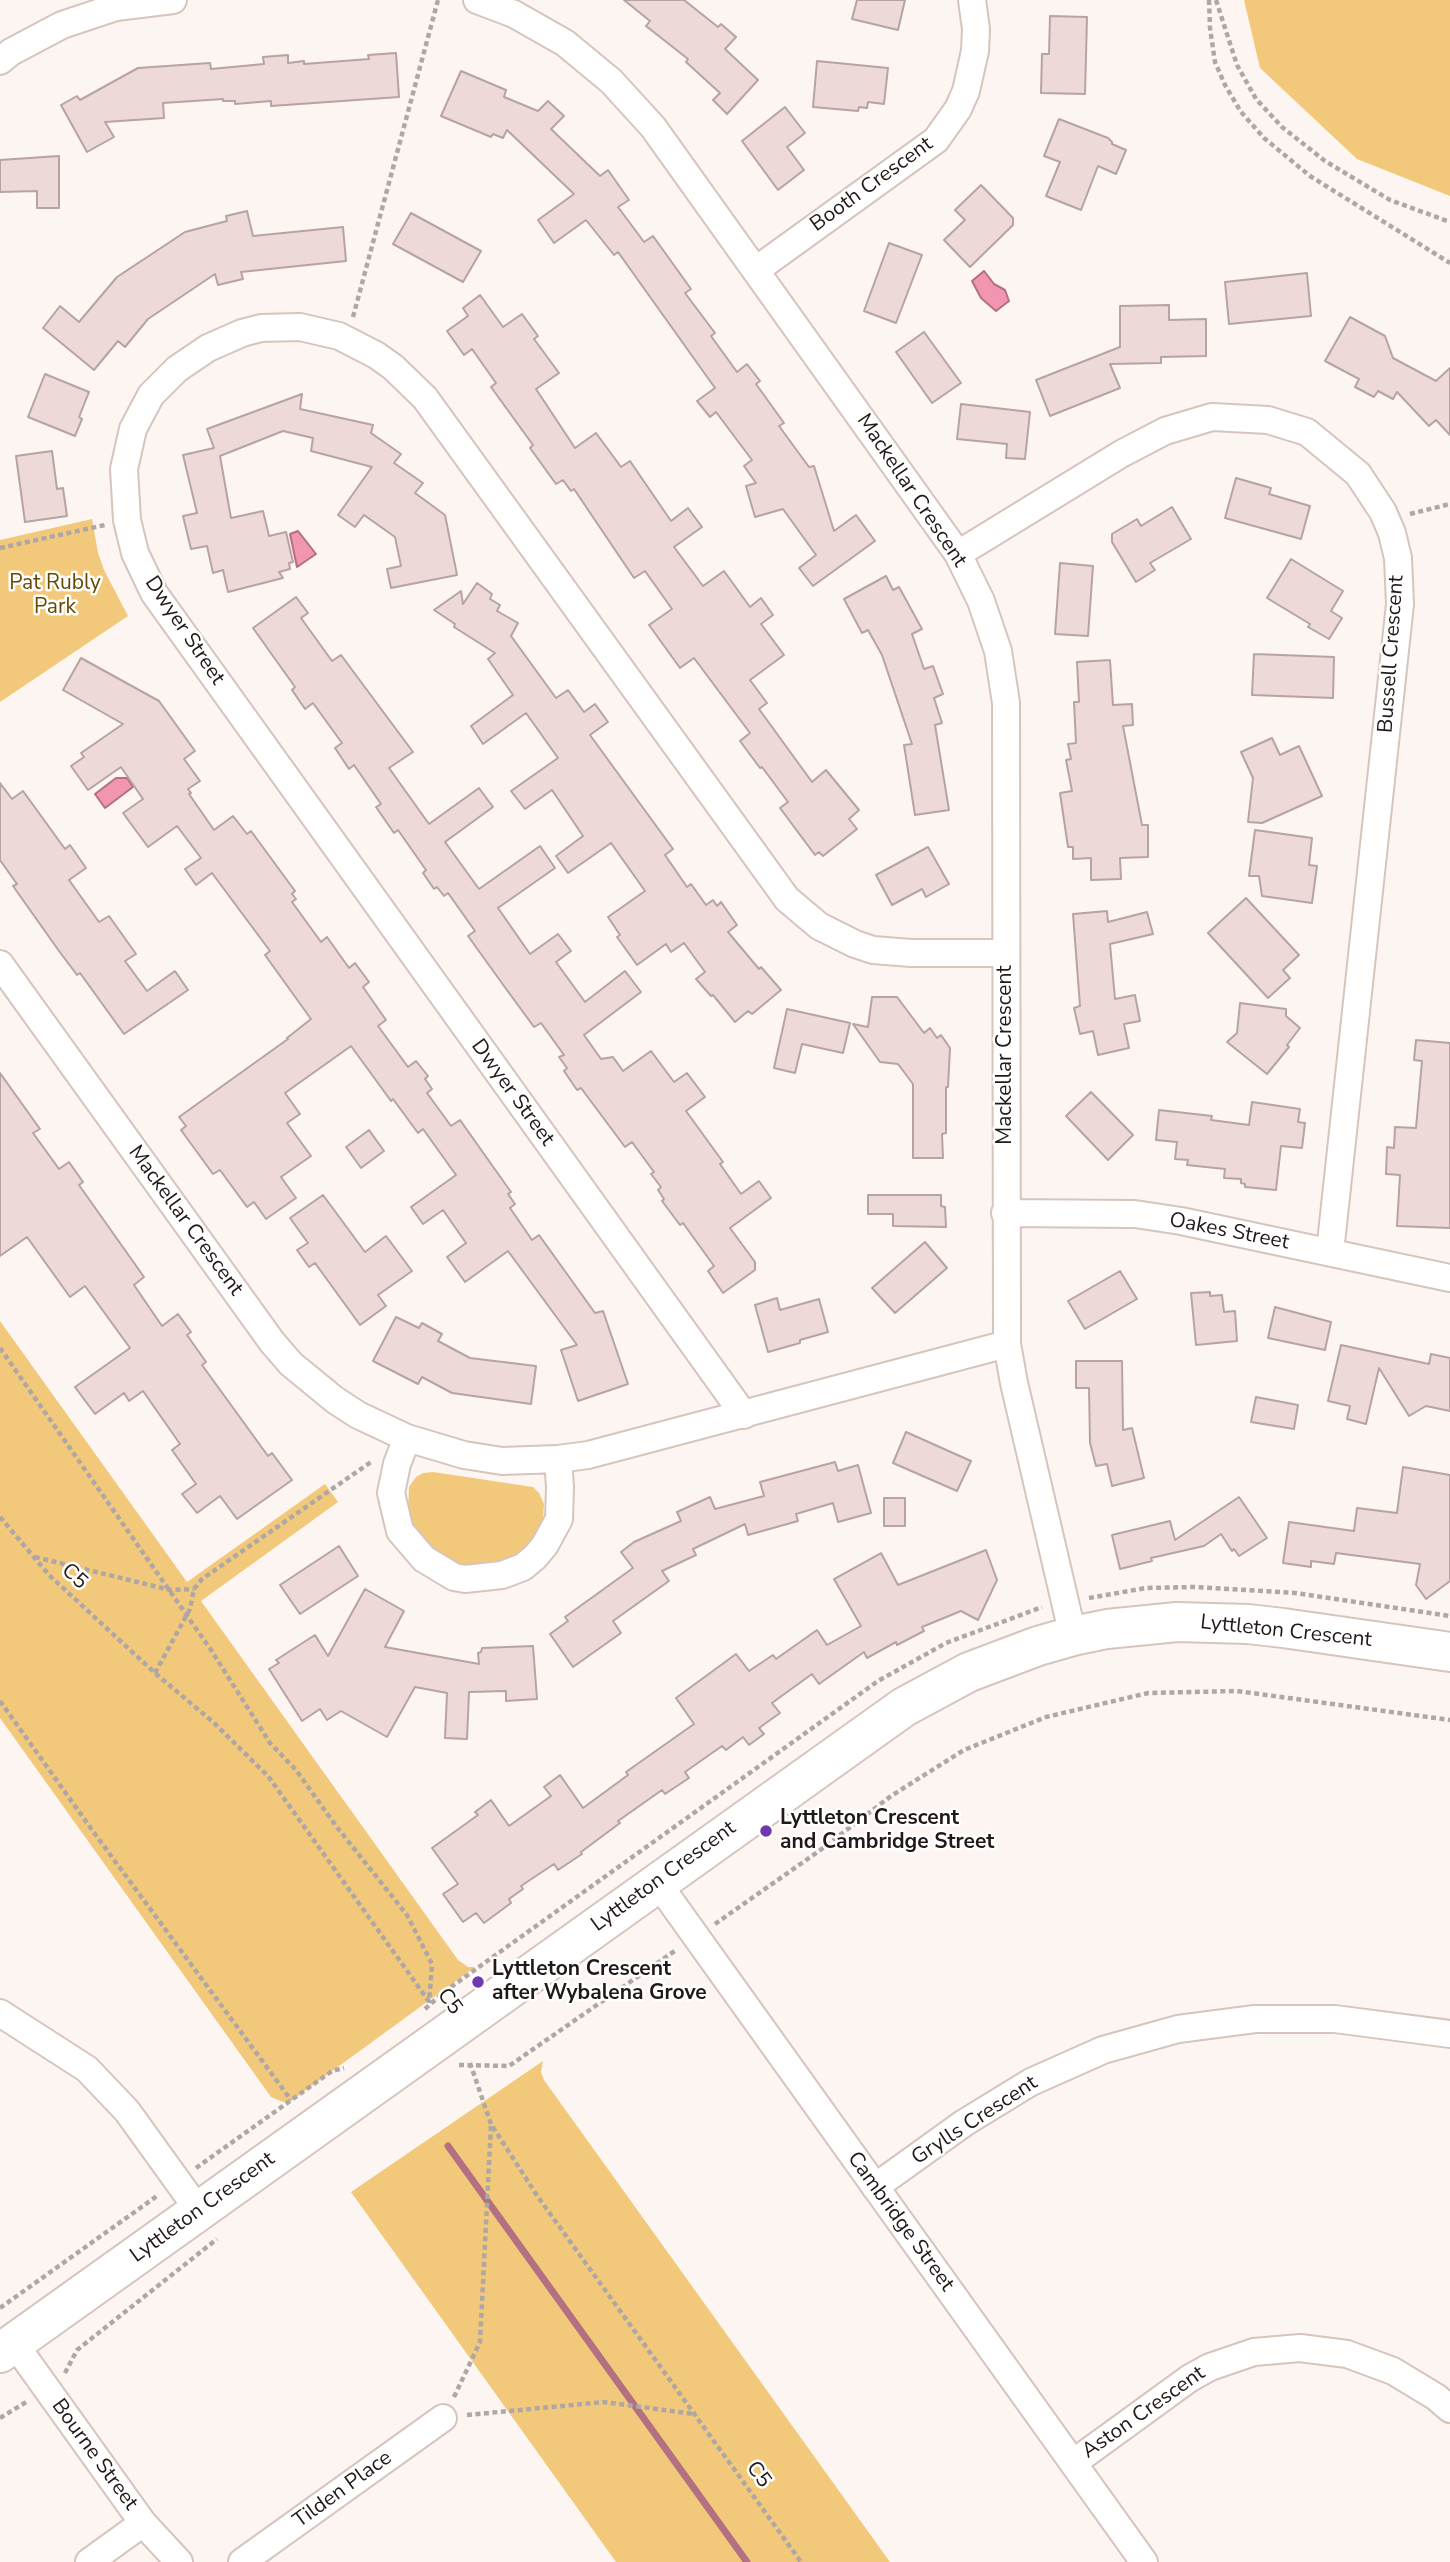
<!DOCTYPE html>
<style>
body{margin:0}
canvas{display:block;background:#fdf5f2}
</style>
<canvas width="1450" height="2562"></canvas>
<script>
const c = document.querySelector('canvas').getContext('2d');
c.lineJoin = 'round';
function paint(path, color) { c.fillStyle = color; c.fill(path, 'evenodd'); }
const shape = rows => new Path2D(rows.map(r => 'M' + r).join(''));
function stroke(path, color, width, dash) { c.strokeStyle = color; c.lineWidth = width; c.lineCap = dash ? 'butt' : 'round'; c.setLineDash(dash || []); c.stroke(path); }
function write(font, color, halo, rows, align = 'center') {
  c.font = font + ' "Nunito Sans",sans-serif'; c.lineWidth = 5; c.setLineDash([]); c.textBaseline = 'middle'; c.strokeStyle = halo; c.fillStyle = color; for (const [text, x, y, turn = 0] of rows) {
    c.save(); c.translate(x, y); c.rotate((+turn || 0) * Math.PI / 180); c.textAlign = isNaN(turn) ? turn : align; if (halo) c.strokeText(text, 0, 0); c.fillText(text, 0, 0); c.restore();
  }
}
paint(shape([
 [1244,0,1450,0,1450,196,1357,159,1260,68],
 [92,519,98,553,104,570,128,616,0,702,0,540],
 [0,1321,187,1582,325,1484,338,1502,201,1601,458,1960,468,1967,475,1967,291,2101,283,2102,271,2097,0,1718],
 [433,1472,533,1487,539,1493,544,1504,543,1518,532,1540,520,1553,505,1563,469,1569,441,1560,413,1528,408,1511,409,1487,416,1477,423,1473],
 [543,2061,541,2072,544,2080,890,2562,616,2562,351,2192]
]), '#f2c97a');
const water = shape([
 [984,271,994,284,1005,290,1009,301,996,311,981,298,972,281,984,271],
 [298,531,316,554,297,567,290,534,298,531],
 [116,778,127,778,133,787,105,808,95,794,116,778]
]);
paint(water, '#f295b0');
stroke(water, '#b37082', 2);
stroke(shape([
 [448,2146,747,2562]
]), '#b37082', 7);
const building = shape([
 [624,0,684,0,718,27,721,24,736,37,725,49,758,80,727,114,713,100,720,93,686,62,688,59,646,26,650,21,624,0],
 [857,0,905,0,898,30,852,19,857,0],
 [1050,16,1087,17,1085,94,1041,93,1042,54,1049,54,1050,16],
 [396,53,399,97,271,106,271,101,235,104,235,101,223,101,223,99,163,103,164,118,105,122,114,137,87,152,61,105,77,96,80,100,138,68,210,63,211,69,264,64,263,57,288,55,288,63,304,61,304,64,369,59,368,55,396,53],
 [817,61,888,68,884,104,868,102,867,108,859,107,858,111,813,107,817,61],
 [461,71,506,90,504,97,538,111,548,101,564,116,551,129,600,176,608,170,629,200,618,207,644,242,653,236,691,289,685,293,715,333,711,336,737,372,747,364,760,381,756,384,784,423,779,426,809,467,814,466,834,531,856,515,875,541,813,586,799,568,816,555,783,509,755,517,746,486,756,483,744,466,752,460,716,412,710,417,697,401,715,388,618,252,614,255,586,220,554,243,538,220,574,194,507,130,503,138,493,134,491,137,441,116,461,71],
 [785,107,805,133,787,147,804,170,778,190,742,141,785,107],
 [1059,119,1108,138,1112,142,1112,144,1126,150,1116,174,1098,166,1081,210,1046,196,1060,162,1044,156,1059,119],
 [59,156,59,208,37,208,37,191,0,192,0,160,59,156],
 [981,185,1013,218,1013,225,970,267,944,240,965,220,955,210,981,185],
 [247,211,253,236,343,227,346,261,241,272,243,279,218,285,215,274,148,319,125,347,118,341,94,370,43,328,60,306,79,322,117,277,185,232,227,221,226,216,247,211],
 [411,213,481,251,463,282,393,244,411,213],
 [889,243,922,255,896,323,864,311,889,243],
 [1307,273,1311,316,1229,324,1225,282,1307,273],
 [480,295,503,327,522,314,538,336,534,339,559,373,536,389,575,448,596,433,621,467,630,461,671,521,688,508,702,527,674,547,703,586,724,571,750,607,761,598,773,615,761,624,784,655,750,680,767,703,759,709,812,782,826,770,859,810,849,819,857,829,823,856,819,852,815,855,780,808,788,802,762,767,760,768,740,741,750,733,694,658,680,668,649,625,672,609,645,571,634,578,574,489,571,491,563,480,556,484,530,448,533,445,491,387,496,383,472,349,464,355,447,331,468,316,463,308,480,295],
 [1169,305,1169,320,1206,319,1206,356,1161,357,1161,363,1110,364,1120,388,1050,416,1036,380,1120,347,1120,306,1169,305],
 [1350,317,1385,336,1393,358,1436,381,1450,368,1450,435,1436,420,1429,426,1397,392,1393,399,1378,391,1374,397,1355,387,1359,379,1325,361,1350,317],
 [924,332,961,383,932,403,896,352,924,332],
 [45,374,89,392,79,417,82,419,75,436,28,417,45,374],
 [302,394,300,409,373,425,371,433,401,454,394,463,423,483,415,493,445,515,457,575,391,588,387,569,401,566,395,537,364,515,355,527,338,515,372,467,311,451,313,438,283,431,220,456,231,518,263,511,269,536,286,532,293,562,289,563,290,569,279,572,283,578,228,592,223,570,213,573,207,546,191,549,183,516,197,513,183,455,214,448,207,429,302,394],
 [961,404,1030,412,1025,459,1006,458,1007,444,957,439,961,404],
 [52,451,57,489,63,488,67,516,25,522,16,456,52,451],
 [1236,478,1271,488,1269,494,1310,506,1301,539,1225,518,1236,478],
 [1172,507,1191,539,1150,563,1155,570,1136,582,1112,542,1112,534,1137,519,1141,526,1172,507],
 [1291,559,1343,591,1331,611,1342,618,1329,639,1308,627,1310,624,1267,598,1291,559],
 [1060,563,1093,566,1088,636,1055,634,1060,563],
 [886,576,893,590,899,587,922,629,912,634,924,669,933,666,943,694,934,698,942,723,935,725,949,810,915,815,904,745,912,744,882,655,868,630,862,633,844,599,886,576],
 [477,583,492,594,490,599,500,605,497,611,518,623,511,636,556,698,568,690,584,712,595,704,608,722,590,735,673,849,665,855,687,887,691,884,706,905,713,900,717,906,721,902,737,925,728,932,759,969,761,967,781,990,752,1014,748,1011,735,1022,713,995,711,996,696,979,705,972,684,943,671,952,666,944,637,965,617,937,620,935,608,917,645,891,611,843,568,873,556,856,583,836,552,790,525,809,511,791,558,758,526,713,483,744,471,726,513,695,488,659,495,653,454,627,455,624,434,610,461,591,463,604,477,583],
 [296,597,308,613,301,618,332,661,341,655,413,752,389,768,429,824,479,788,493,807,445,842,479,889,540,846,555,868,498,908,530,954,558,934,571,951,556,962,585,1002,625,971,641,992,584,1035,601,1059,613,1057,623,1071,651,1051,674,1082,687,1073,705,1097,686,1111,723,1162,720,1164,741,1194,759,1181,771,1198,730,1228,755,1262,755,1270,723,1293,708,1271,714,1266,683,1223,680,1225,662,1201,664,1199,658,1190,661,1187,651,1174,654,1172,632,1142,625,1147,581,1088,577,1090,564,1071,567,1068,559,1057,564,1055,541,1023,534,1027,504,986,468,936,475,931,448,893,444,896,437,887,434,889,423,873,426,870,398,830,394,833,376,807,381,804,354,765,349,769,335,748,342,743,313,703,305,709,292,690,295,687,253,628,296,597],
 [1254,654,1334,657,1333,698,1252,695,1254,654],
 [81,658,159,701,195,751,184,759,200,781,188,789,191,793,189,794,214,830,233,816,247,834,251,831,295,891,292,894,296,899,292,902,321,942,327,937,349,968,355,963,369,982,363,987,386,1020,378,1026,408,1067,416,1061,428,1076,425,1079,432,1089,427,1093,451,1126,460,1120,511,1192,508,1194,515,1204,510,1208,532,1240,539,1235,595,1313,603,1311,628,1384,578,1401,561,1350,577,1345,508,1251,465,1282,447,1257,466,1243,443,1210,423,1224,411,1207,456,1175,423,1129,418,1133,393,1099,391,1101,351,1046,285,1093,300,1114,287,1123,311,1156,281,1177,296,1198,266,1219,254,1202,247,1207,220,1170,213,1174,181,1130,186,1126,179,1117,288,1039,287,1038,311,1019,265,955,270,951,212,873,196,885,185,869,201,858,177,826,148,847,123,813,143,799,121,767,88,790,71,766,84,757,81,753,123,724,63,690,81,658],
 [1110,660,1113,705,1132,704,1133,725,1123,726,1142,825,1148,825,1148,857,1120,858,1121,879,1091,880,1091,858,1073,859,1073,847,1068,847,1060,793,1072,791,1066,760,1071,759,1068,744,1076,743,1074,702,1079,702,1077,662,1110,660],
 [1272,738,1280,755,1299,746,1322,796,1262,823,1248,822,1253,778,1241,752,1272,738],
 [0,783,12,799,23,791,65,849,70,845,86,868,69,880,99,922,109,916,136,954,125,961,147,991,175,971,188,990,124,1034,80,973,77,975,59,951,13,886,17,884,0,860,0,783],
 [1255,830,1312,838,1309,865,1317,866,1312,903,1262,896,1259,876,1249,876,1255,830],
 [928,847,949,884,926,897,922,889,892,905,876,875,928,847],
 [1246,898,1299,955,1283,970,1290,978,1268,998,1208,933,1246,898],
 [1107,911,1108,922,1147,912,1153,934,1110,944,1115,999,1135,995,1140,1021,1124,1024,1129,1048,1098,1055,1093,1031,1080,1034,1074,1008,1080,1006,1073,914,1107,911],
 [872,997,897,997,924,1033,930,1028,937,1038,941,1035,950,1048,948,1087,946,1087,946,1133,942,1134,943,1158,913,1158,913,1084,898,1064,880,1062,853,1024,868,1027,872,997],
 [1240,1003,1286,1009,1286,1016,1300,1028,1287,1045,1289,1047,1267,1074,1227,1042,1237,1033,1240,1003],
 [787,1009,850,1023,843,1053,802,1044,795,1073,774,1068,787,1009],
 [1416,1040,1450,1043,1450,1228,1397,1226,1400,1175,1386,1174,1387,1147,1394,1148,1395,1127,1416,1128,1422,1061,1414,1060,1416,1040],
 [0,1073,40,1129,33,1133,59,1169,69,1162,83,1182,79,1185,144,1277,134,1285,162,1326,178,1314,191,1332,187,1335,206,1362,202,1365,268,1456,272,1453,292,1480,237,1519,220,1496,197,1513,182,1494,196,1484,172,1450,180,1444,143,1391,129,1401,124,1393,95,1414,75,1387,130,1348,85,1286,70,1297,27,1237,0,1256,0,1073],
 [1091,1092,1133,1135,1108,1160,1066,1116,1091,1092],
 [1252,1102,1300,1109,1298,1122,1305,1123,1302,1148,1281,1146,1276,1190,1245,1187,1245,1184,1241,1183,1241,1179,1224,1178,1225,1169,1187,1165,1188,1160,1175,1159,1177,1142,1156,1140,1159,1110,1212,1116,1211,1120,1249,1125,1252,1102],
 [369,1130,384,1151,361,1168,346,1147,369,1130],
 [323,1195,365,1252,386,1236,412,1271,378,1295,386,1306,360,1325,315,1263,309,1267,297,1250,308,1243,290,1218,323,1195],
 [868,1195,941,1195,941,1206,945,1207,946,1227,893,1226,893,1214,868,1214,868,1195],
 [925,1242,947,1268,895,1313,872,1288,925,1242],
 [1120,1271,1137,1299,1085,1329,1068,1301,1120,1271],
 [1210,1292,1210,1296,1222,1295,1224,1312,1235,1311,1237,1341,1196,1345,1191,1293,1210,1292],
 [777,1298,780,1310,819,1299,828,1332,800,1340,800,1343,768,1352,755,1305,777,1298],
 [1275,1307,1331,1322,1325,1350,1268,1338,1275,1307],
 [396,1317,419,1328,422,1323,442,1334,438,1341,470,1358,536,1366,531,1404,452,1393,422,1377,418,1384,373,1361,396,1317],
 [1341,1345,1429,1364,1431,1354,1450,1358,1450,1411,1426,1406,1409,1416,1379,1368,1366,1424,1347,1419,1350,1406,1328,1401,1341,1345],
 [1076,1361,1122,1361,1123,1430,1132,1428,1144,1478,1112,1486,1107,1464,1096,1466,1090,1443,1089,1388,1076,1388,1076,1361],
 [1256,1397,1298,1405,1294,1429,1251,1422,1256,1397],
 [906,1432,971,1461,957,1491,893,1463,906,1432],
 [835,1462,838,1471,858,1465,871,1513,838,1522,833,1503,796,1514,798,1521,748,1535,745,1524,693,1549,696,1555,662,1571,669,1581,613,1621,621,1633,573,1667,550,1634,568,1621,565,1617,633,1568,621,1552,634,1542,681,1521,677,1512,710,1497,715,1509,764,1496,760,1482,835,1462],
 [1403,1467,1450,1475,1450,1581,1426,1599,1416,1585,1420,1564,1336,1553,1334,1564,1311,1561,1311,1567,1283,1563,1289,1522,1354,1531,1357,1508,1397,1513,1403,1467],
 [1239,1497,1267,1538,1239,1556,1234,1549,1232,1551,1221,1534,1204,1546,1151,1558,1152,1561,1120,1569,1112,1535,1170,1521,1175,1540,1239,1497],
 [884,1498,905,1498,905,1526,884,1526,884,1498],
 [339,1546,358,1576,300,1614,280,1585,339,1546],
 [986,1550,997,1580,978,1620,961,1611,922,1627,924,1631,897,1645,896,1642,867,1658,864,1652,819,1684,812,1674,772,1703,780,1713,759,1728,764,1734,749,1745,743,1737,726,1750,722,1746,685,1772,689,1778,665,1794,662,1790,618,1821,620,1823,581,1852,582,1854,558,1870,554,1864,521,1886,523,1889,509,1899,511,1903,484,1923,476,1913,463,1922,443,1894,458,1884,432,1848,478,1815,475,1812,491,1800,509,1826,551,1796,544,1787,560,1775,583,1808,628,1775,626,1772,694,1724,676,1698,736,1654,749,1671,773,1655,776,1659,817,1630,827,1645,861,1626,834,1579,881,1553,898,1585,986,1550],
 [365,1589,404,1611,385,1647,479,1664,478,1653,481,1652,482,1648,533,1646,537,1699,506,1701,506,1691,469,1692,467,1739,445,1738,447,1693,415,1687,387,1737,341,1711,327,1720,320,1709,302,1721,269,1669,279,1663,276,1660,315,1635,328,1656,365,1589]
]);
paint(building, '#edd9d8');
stroke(building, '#b6a3a2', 2);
const street = shape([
 [477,0,514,14,565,43,611,81,653,127,958,554,981,601,998,651,1006,703,1007,1344,1014,1383,1073,1636],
 [0,61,11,52,62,25,116,7,173,0],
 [756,270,936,140,958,109,966,91,975,51,976,29,972,0],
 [958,554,1121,454,1165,431,1212,417,1268,420,1307,432,1358,474,1383,512,1392,533,1398,558,1400,604,1330,1252],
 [0,964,272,1342,291,1364,335,1400,358,1415,407,1438,464,1455,502,1461,558,1459,588,1455,1007,1344],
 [1005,1213,1135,1214,1181,1221,1450,1278],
 [744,1415,154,593,135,553,127,520,124,469,133,429,151,395,177,369,208,348,242,333,261,328,300,327,339,336,376,355,393,367,425,398,787,899,819,926,855,944,873,950,911,953,1006,953],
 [407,1438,397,1464,391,1493,400,1531,424,1559,454,1577,465,1579,502,1575,523,1567,535,1557,545,1545,559,1519,560,1487,558,1459],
 [657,1882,1144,2562],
 [0,2013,87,2069,127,2111,199,2211],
 [875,2187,964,2123,1031,2082,1103,2050,1178,2029,1255,2019,1335,2019,1450,2034],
 [14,2343,143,2523,179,2562],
 [1073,2463,1190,2378,1210,2367,1254,2352,1300,2348,1347,2354,1393,2371,1436,2397,1450,2409],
 [89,2562,143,2523],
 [242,2562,443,2418]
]);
const secondary = shape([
 [0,2353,904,1707,969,1672,1038,1646,1073,1636,1107,1629,1177,1622,1248,1624,1283,1628,1450,1652]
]);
stroke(street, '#d6c4bd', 30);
stroke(secondary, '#d6c4bd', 42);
stroke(shape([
 [1209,0,1210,28,1215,62,1225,85,1241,112,1264,138,1310,176,1450,263],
 [1216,0,1237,65,1256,99,1282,127,1325,161,1390,200,1450,222],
 [353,317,438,0],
 [1410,514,1450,504],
 [0,548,105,525],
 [0,1348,211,1650,270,1743,296,1770,336,1826,407,1915,432,1964,429,2003],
 [0,1517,49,1575,155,1673,213,1722,268,1776,430,2003],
 [35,1557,170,1590,194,1589],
 [1089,1598,1146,1588,1194,1587,1295,1593,1450,1616],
 [155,1673,190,1609,194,1589,202,1579,371,1462],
 [0,1701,95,1834,291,2100],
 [715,1924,819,1851,891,1796,964,1750,1046,1717,1148,1693,1237,1691,1450,1720],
 [425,2009,444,1992,878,1681,946,1643,1042,1607],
 [470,2063,491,2124,538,2197,801,2562],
 [459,2065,509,2066,676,1950],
 [196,2168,332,2071,344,2068],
 [0,2308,157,2196],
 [65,2373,77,2350,217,2239],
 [454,2397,480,2342,491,2125],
 [467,2415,604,2402,694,2414],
 [0,2418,28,2401]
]), '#afa7a5', 4.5, [5, 3.5]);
stroke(street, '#fff', 26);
stroke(secondary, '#fff', 38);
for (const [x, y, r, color] of [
 [766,1831,7,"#6e38af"],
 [478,1982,7,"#6e38af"]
]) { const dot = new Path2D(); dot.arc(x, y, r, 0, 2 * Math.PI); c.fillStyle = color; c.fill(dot); stroke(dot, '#fff', 2.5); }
write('21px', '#201917', '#fff', [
 ["Booth Crescent",872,185,-36],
 ["Mackellar Crescent",911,491,56],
 ["Dwyer Street",184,631,56],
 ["Bussell Crescent",1392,654,-86],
 ["Mackellar Crescent",1006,1055,-90],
 ["Dwyer Street",512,1093,54],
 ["Mackellar Crescent",185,1221,54],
 ["Oakes Street",1229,1232,11],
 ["C5",74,1577,43],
 ["Lyttleton Crescent",1286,1632,6],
 ["Lyttleton Crescent",664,1877,-36],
 ["C5",449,2002,54],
 ["Grylls Crescent",975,2121,-33],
 ["Lyttleton Crescent",203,2208,-36],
 ["Cambridge Street",900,2222,54],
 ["Aston Crescent",1144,2413,-35],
 ["Bourne Street",94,2455,54],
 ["C5",758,2475,54],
 ["Tilden Place",343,2490,-36]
]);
write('21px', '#654800', '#fff', [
 ["Pat Rubly",55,584],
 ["Park",55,608]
]);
write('bold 21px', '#201917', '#fff', [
 ["Lyttleton Crescent",780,1819],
 ["and Cambridge Street",780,1843],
 ["Lyttleton Crescent",492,1970],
 ["after Wybalena Grove",492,1994]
], 'left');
</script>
